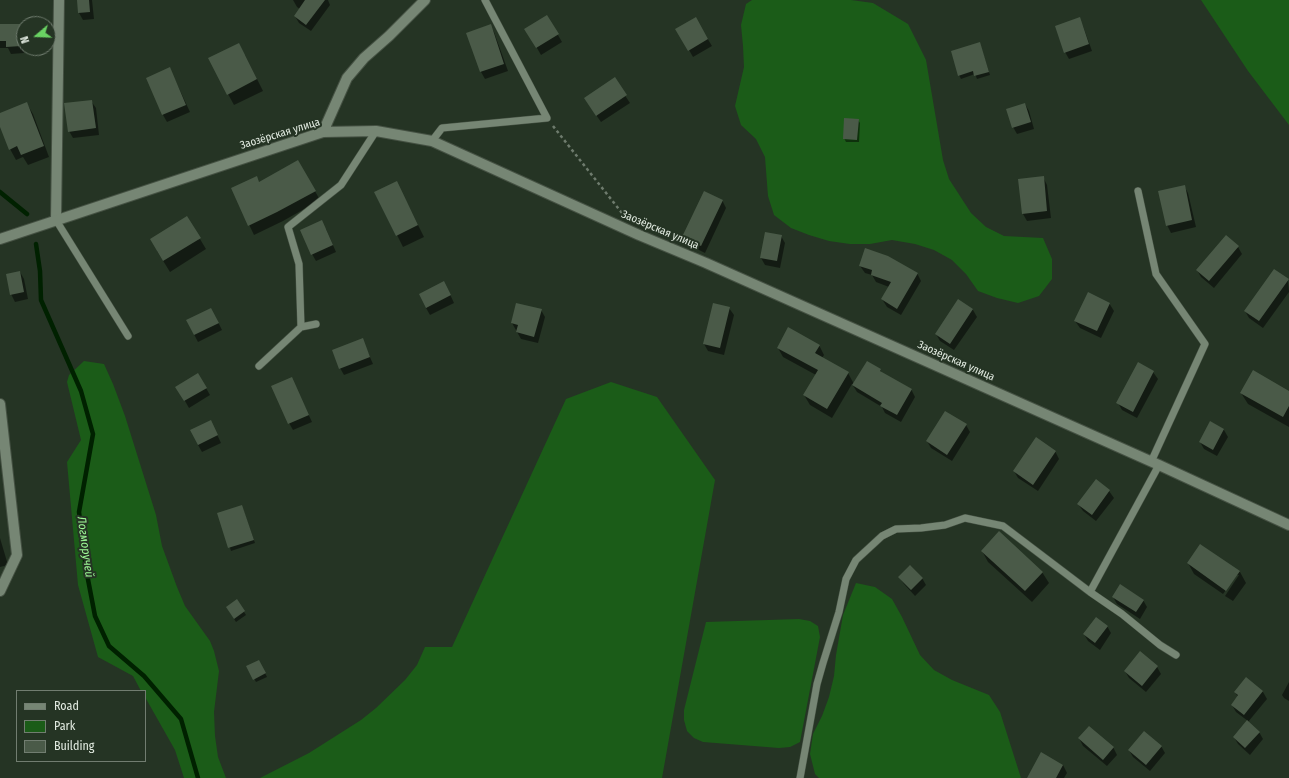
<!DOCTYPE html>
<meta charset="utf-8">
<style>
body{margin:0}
#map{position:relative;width:1289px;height:778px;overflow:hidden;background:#253424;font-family:"Fira Sans Condensed",sans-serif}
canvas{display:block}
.legend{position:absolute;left:16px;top:690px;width:130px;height:72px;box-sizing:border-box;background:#253424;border:1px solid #717d70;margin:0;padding:5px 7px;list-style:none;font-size:12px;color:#e2ebe1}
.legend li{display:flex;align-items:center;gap:8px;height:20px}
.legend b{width:20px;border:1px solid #717d70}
.north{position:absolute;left:16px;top:16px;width:40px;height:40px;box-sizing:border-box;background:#253424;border:1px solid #717d70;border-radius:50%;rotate:251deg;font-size:11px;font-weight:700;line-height:16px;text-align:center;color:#e2ebe1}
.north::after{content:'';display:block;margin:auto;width:14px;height:18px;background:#6ad363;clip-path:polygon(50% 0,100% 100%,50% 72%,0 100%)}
</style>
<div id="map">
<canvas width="1289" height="778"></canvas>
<ul class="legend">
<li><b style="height:5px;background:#768674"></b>Road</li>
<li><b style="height:11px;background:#1b5c18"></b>Park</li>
<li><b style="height:11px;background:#4a5a48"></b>Building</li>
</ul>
<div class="north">N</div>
</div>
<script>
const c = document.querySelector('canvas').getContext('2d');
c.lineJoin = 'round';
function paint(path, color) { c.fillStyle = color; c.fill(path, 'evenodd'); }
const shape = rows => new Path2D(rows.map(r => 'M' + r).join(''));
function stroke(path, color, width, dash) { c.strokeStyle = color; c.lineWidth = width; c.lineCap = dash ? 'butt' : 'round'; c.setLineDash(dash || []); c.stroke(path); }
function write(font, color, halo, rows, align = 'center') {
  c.font = font + ' "Fira Sans Condensed",sans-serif'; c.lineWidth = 4; c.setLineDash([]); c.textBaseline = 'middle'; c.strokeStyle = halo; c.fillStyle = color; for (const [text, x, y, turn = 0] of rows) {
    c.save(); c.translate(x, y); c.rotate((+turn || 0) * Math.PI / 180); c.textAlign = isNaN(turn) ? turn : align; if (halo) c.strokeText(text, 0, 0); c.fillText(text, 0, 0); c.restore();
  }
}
paint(shape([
 [752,0,851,0,873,3,908,24,926,60,943,160,949,179,971,213,986,227,1004,236,1043,238,1052,259,1052,279,1039,296,1018,303,997,298,978,291,966,274,952,260,934,250,915,244,892,240,870,244,850,244,829,241,809,235,791,228,774,215,768,196,765,157,756,139,741,125,735,106,744,67,743,46,741,25,746,4],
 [1201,0,1289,0,1289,125,1248,71],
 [84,361,104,364,113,384,125,416,156,515,162,546,177,587,185,606,210,641,214,651,219,671,214,712,215,736,218,757,226,778,184,778,175,750,145,697,145,691,141,691,133,676,98,657,78,585,67,462,81,440,67,382,69,375],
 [611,382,657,397,715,480,662,778,260,778,309,753,361,720,376,708,405,680,417,665,425,647,452,647,566,399],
 [856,583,875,587,892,599,902,617,920,655,934,670,952,680,989,695,1000,712,1021,778,819,778,815,774,810,754,813,734,822,716,829,697,834,676,836,655,843,615],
 [799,619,810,621,818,626,820,637,800,742,790,747,779,748,703,742,694,738,687,731,684,720,684,710,706,622]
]), '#1b5c18');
paint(shape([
 [78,0,92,0,94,19,83,20,79,13],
 [293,0,328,0,330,5,311,31,299,23,295,16,300,9,297,7],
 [547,16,562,42,541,55,526,29],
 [695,18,712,46,693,57,677,29],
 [1079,18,1083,26,1092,51,1069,59,1065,52],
 [0,25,24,25,24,53,11,54,8,48,0,48],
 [490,25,494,32,508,71,485,79,481,72,468,33],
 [981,47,990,75,977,79,975,74,961,79,959,75],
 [245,55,263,91,234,105,228,94],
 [170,69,190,112,167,122,163,115],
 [614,79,630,103,601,122,589,105],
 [91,101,96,108,99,135,73,138,69,131],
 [27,104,33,114,49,157,28,165,23,157,16,160,10,149,0,124,0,114],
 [1025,104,1029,111,1034,129,1017,134,1013,127],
 [858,120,860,123,859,142,846,142,844,138],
 [298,161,320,200,283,221,254,235,232,189,260,183],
 [1043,177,1047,185,1051,218,1027,221,1023,214,1019,180],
 [1184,186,1188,193,1196,227,1171,233,1167,225],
 [376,193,402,193,424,237,403,247],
 [722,200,726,208,705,253,687,244,683,237],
 [326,229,336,252,316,261,312,254],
 [781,236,785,243,780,268,765,265,761,258],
 [200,239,206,249,170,272,157,251],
 [1238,247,1242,254,1214,288,1201,277,1197,270],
 [860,266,917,273,921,281,901,315,887,307,882,299,889,287,876,282,872,275,865,273],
 [20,272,24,279,28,299,15,302,11,294],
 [1288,280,1289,292,1263,328,1249,318,1245,311],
 [448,290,454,303,430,315,426,308],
 [959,301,973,310,977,317,954,350,940,341,936,334],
 [1109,303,1114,311,1101,338,1080,328,1075,321],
 [729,308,734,315,724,355,708,351,704,344],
 [541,310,545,317,538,343,521,339,512,323],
 [215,316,222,330,198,342,187,321],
 [362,339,373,364,344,375,340,368],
 [819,345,824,355,822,358,848,373,854,384,880,370,882,373,911,389,915,397,901,422,885,413,882,407,857,392,852,384,832,418,810,405,804,395,816,375,783,357,778,348],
 [1153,372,1158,379,1137,418,1122,410,1118,403],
 [198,374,210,395,189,408,177,387],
 [292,379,312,422,293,430,289,423],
 [1289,392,1289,427,1248,404,1241,393],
 [1210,422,1224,430,1228,437,1217,456,1204,449,1200,442],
 [966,425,970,432,952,461,931,448,927,441],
 [214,428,221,443,202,452,198,445],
 [1055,451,1059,459,1038,491,1018,478,1014,471],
 [1109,491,1114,498,1096,521,1083,511,1078,504],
 [243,509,255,543,231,551,219,514],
 [0,538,8,565,0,567],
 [1201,545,1240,572,1246,583,1233,601,1225,596,1239,575,1237,575,1223,594,1194,574,1188,563],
 [982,551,1042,572,1049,583,1032,602,988,562],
 [899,577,922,578,926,585,915,596,904,584],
 [1113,597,1143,600,1147,607,1140,619,1117,604],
 [237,601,246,615,236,622,229,611],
 [1107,626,1111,633,1100,650,1088,641,1084,634],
 [259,661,267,677,256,682,248,667],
 [1157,667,1161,674,1146,692,1129,678,1125,671],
 [1246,678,1263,692,1267,699,1248,722,1259,732,1263,739,1250,755,1238,744,1234,737,1248,721,1236,712,1232,705,1238,697,1235,692],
 [1289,682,1289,701,1284,698,1282,695],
 [1079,738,1113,747,1117,755,1107,766,1083,746],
 [1161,746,1165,753,1150,771,1133,757,1129,750],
 [1063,765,1067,773,1064,778,1030,778]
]), '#0007');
stroke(shape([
 [0,192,27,214],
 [36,244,40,271,41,300,81,391,93,434,79,512,86,569,95,616,109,646,144,676,181,719,198,778]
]), '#002100', 4.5);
paint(shape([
 [77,0,89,0,90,12,78,13],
 [305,0,325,0,306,25,294,16],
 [547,15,559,34,536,48,524,29],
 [696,17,708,39,688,51,675,29],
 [1080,17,1089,44,1064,53,1055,26],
 [0,24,24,24,24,41,20,41,21,46,6,47,6,41,0,41],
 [491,24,504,64,480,72,466,33],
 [980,42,989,72,974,76,973,71,958,76,951,51],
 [239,43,257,79,227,95,208,58],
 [170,67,186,105,162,115,146,78],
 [615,77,627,95,596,116,584,98],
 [92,100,96,128,68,132,64,103],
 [27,102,44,146,21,155,17,146,9,150,0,127,0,113],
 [1025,103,1031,122,1012,128,1006,109],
 [844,118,859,119,857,140,843,139],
 [298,160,316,191,277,212,248,226,231,188,257,176,259,182],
 [1044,176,1047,211,1022,214,1018,179],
 [397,181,418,225,396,236,374,192],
 [1185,185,1192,220,1166,226,1158,191],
 [704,191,723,200,701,246,682,237],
 [187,216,201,238,163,261,150,239],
 [322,220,333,245,311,255,300,230],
 [765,232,782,235,777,261,760,258],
 [1226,235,1239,246,1209,281,1196,270],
 [865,248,888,256,918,273,897,309,881,299,891,282,871,275,872,270,859,266],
 [1274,269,1289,279,1259,321,1244,311],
 [20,271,24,292,10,295,6,274],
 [444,281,451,295,426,308,419,294],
 [1088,292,1110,303,1097,331,1074,321],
 [958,299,973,309,950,344,935,334],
 [516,303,542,309,534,337,516,332,518,325,511,323],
 [713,303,730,307,720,348,703,344],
 [211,308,219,323,194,335,186,320],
 [788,327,820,345,815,353,849,372,827,409,803,395,818,370,777,348],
 [363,338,370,357,339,369,332,350],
 [867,361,881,369,880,371,912,389,897,415,880,406,882,403,852,385],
 [1138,362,1154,371,1133,412,1116,403],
 [1253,370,1289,391,1289,406,1283,417,1240,393],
 [198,373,207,388,184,401,175,387],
 [292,377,309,415,288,424,271,386],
 [945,411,967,424,947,455,926,441],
 [211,420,218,435,198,445,190,430],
 [1210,421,1224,429,1213,450,1199,442],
 [1036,437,1056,451,1033,485,1013,471],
 [1096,479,1110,490,1092,515,1077,504],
 [242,505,254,540,228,548,217,513],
 [999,531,1043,572,1025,591,981,551],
 [1200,544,1240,571,1226,591,1187,563],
 [910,565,923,578,911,590,898,577],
 [1120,584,1144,600,1136,612,1112,597],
 [237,599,245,611,234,619,226,607],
 [1096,617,1108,626,1095,643,1083,634],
 [1140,651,1158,666,1142,686,1124,671],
 [259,660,266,673,253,680,246,666],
 [1246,677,1263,691,1244,715,1231,705,1238,695,1234,692],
 [1247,720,1260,732,1245,748,1233,737],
 [1089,726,1114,747,1103,760,1078,738],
 [1144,731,1162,746,1146,765,1128,750],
 [1041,752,1063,765,1056,778,1027,778]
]), '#4a5a48');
const lane = shape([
 [432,141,442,128,547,118,485,0],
 [1138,191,1156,274,1205,344,1151,462],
 [56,220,128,336],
 [301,327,299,264,288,227,341,185,376,131],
 [259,366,301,327,316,324],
 [1090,592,1159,465],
 [800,778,817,684,823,663,839,612,846,579,856,560,882,536,896,529,921,528,945,525,965,518,1003,526,1090,592,1122,614,1160,645,1176,655]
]);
const street = shape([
 [56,220,59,0],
 [0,404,17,555,0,591]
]);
const secondary = shape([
 [323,132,347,78,364,58,389,36,425,0],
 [0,239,323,132,376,131,432,141,639,235,706,263,1159,465,1289,525]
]);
stroke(lane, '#455143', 8);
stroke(street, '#455143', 12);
stroke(secondary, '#455143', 12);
stroke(shape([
 [553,126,622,213]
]), '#6e7b6d', 2.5, [3, 3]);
stroke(lane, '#768674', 7);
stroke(street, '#768674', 10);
stroke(secondary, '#768674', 10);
write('11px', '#e2ebe1', '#253424', [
 ["Заозёрская улица",280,134,-17],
 ["Заозёрская улица",660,230,23],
 ["Заозёрская улица",956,361,24]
]);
write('italic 12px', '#9efa97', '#253424', [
 ["Логморучей",85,547,82]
]);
</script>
